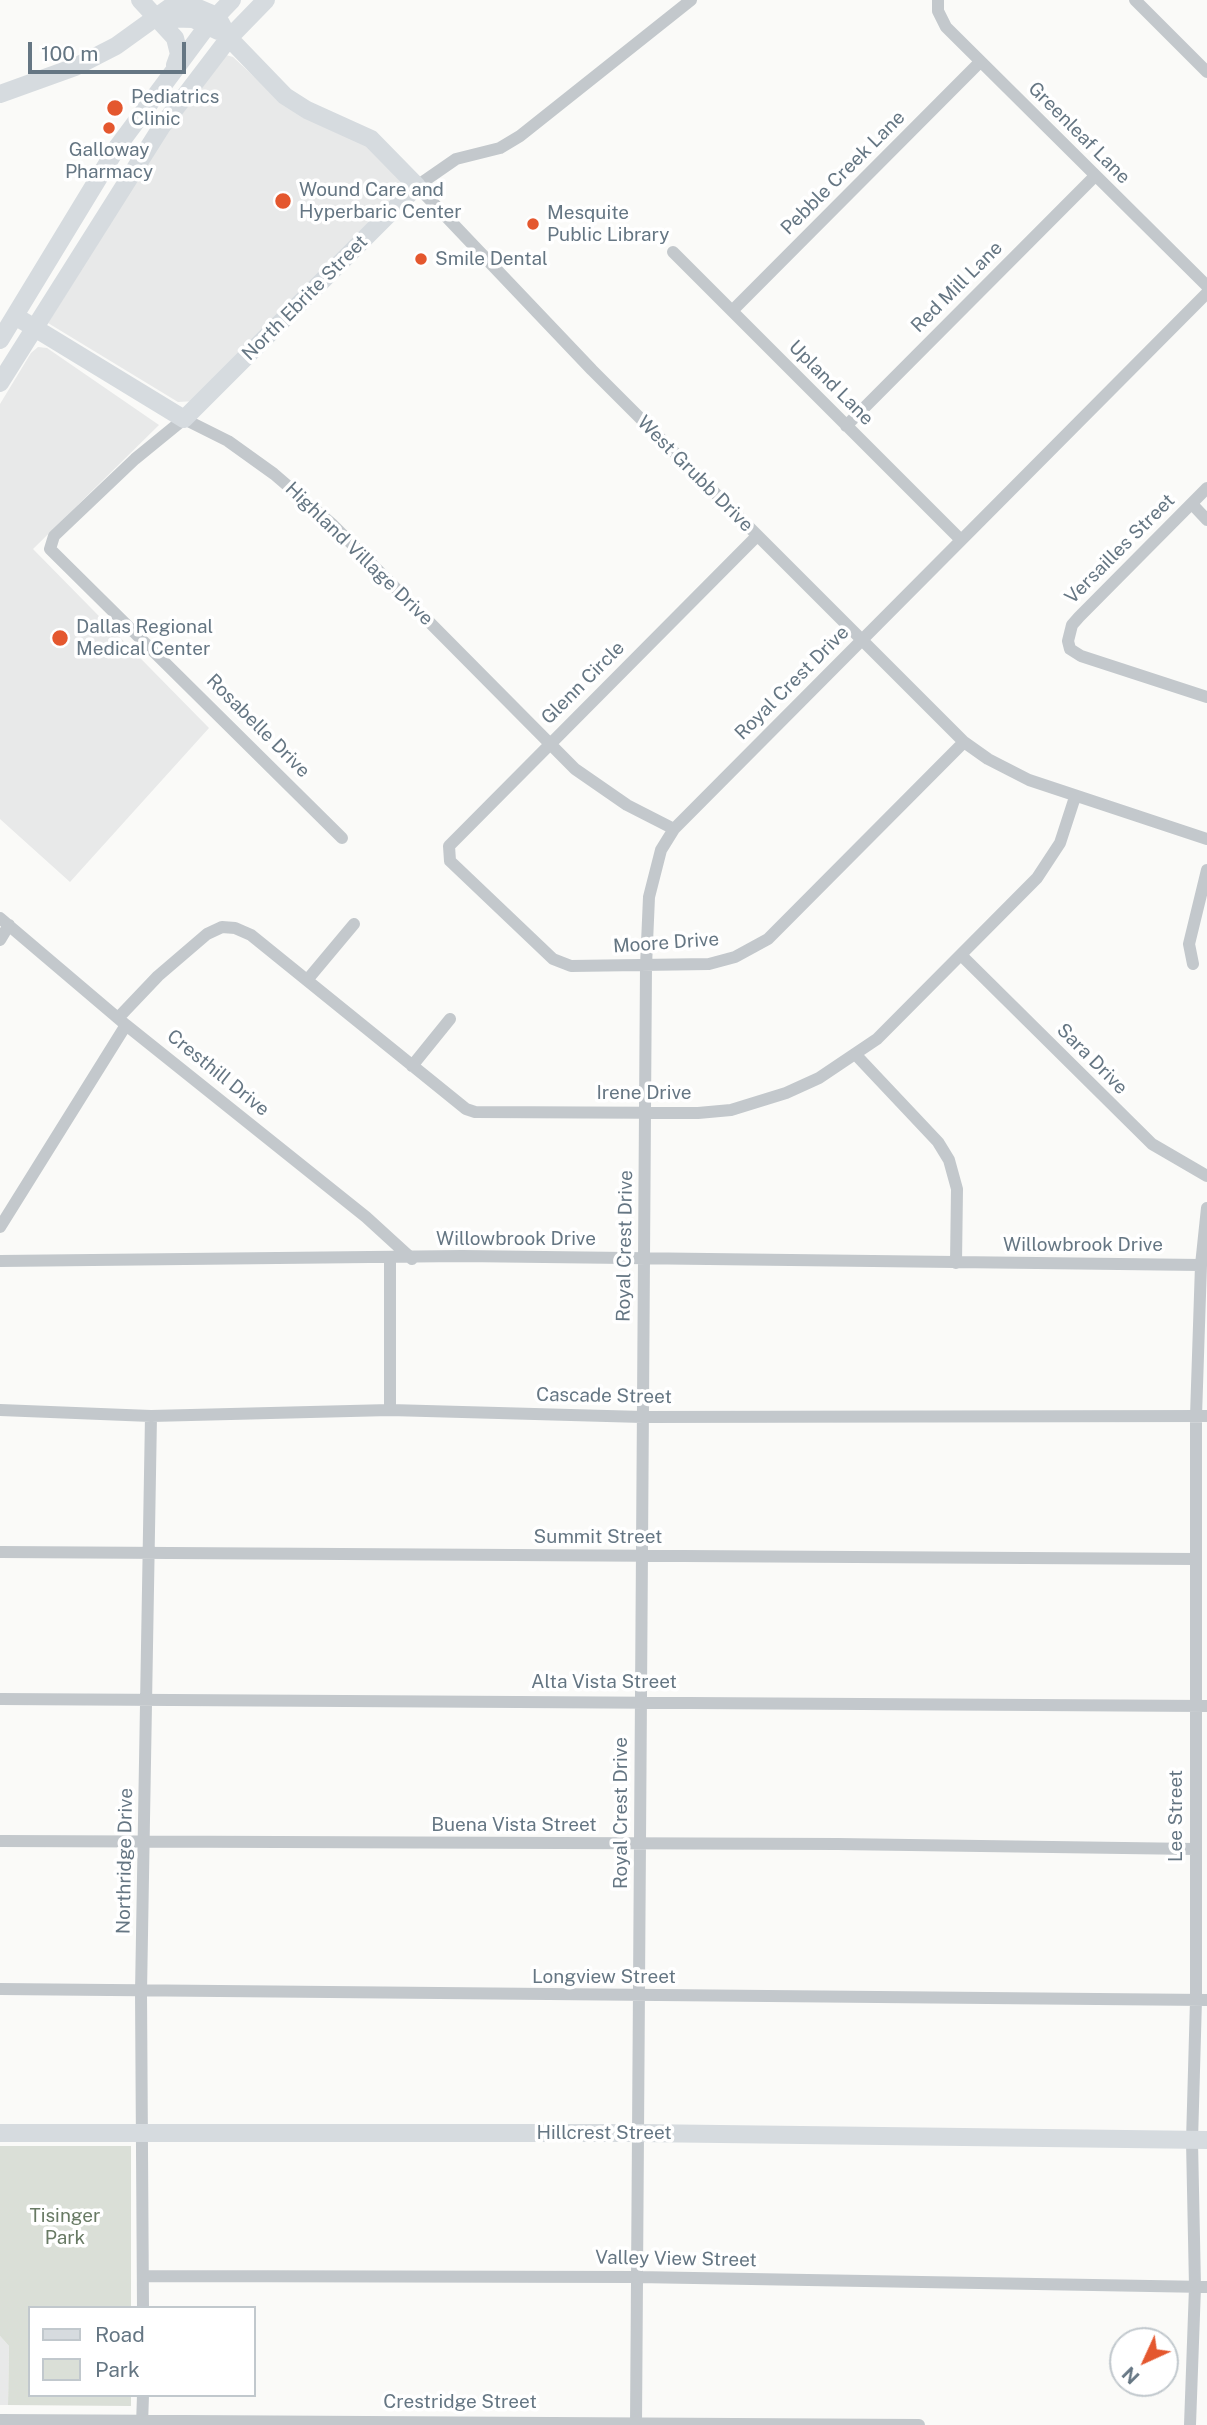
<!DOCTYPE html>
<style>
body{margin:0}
#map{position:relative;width:1207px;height:2425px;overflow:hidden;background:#fafaf8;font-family:"Public Sans",sans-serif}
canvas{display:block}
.legend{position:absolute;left:28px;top:2306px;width:228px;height:91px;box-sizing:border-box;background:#fff;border:2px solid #c1c8cd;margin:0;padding:9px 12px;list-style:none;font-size:21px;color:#657683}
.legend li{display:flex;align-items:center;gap:14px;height:35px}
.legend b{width:35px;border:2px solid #c1c8cd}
.north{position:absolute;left:1109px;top:2327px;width:70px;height:70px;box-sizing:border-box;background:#fff;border:2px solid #c1c8cd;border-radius:50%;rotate:225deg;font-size:19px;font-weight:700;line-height:28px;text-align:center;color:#657683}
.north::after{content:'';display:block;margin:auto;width:24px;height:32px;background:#e4572e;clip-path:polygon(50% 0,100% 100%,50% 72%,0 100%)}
.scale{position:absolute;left:28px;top:42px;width:158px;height:32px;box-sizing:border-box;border:4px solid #657683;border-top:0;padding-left:9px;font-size:21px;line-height:24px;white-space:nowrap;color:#657683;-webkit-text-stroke:5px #fff;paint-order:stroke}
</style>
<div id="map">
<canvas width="1207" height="2425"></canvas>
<ul class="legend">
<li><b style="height:9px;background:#d6dbdf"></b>Road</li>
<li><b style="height:19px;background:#dadfd7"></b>Park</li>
</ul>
<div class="north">N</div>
<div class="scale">100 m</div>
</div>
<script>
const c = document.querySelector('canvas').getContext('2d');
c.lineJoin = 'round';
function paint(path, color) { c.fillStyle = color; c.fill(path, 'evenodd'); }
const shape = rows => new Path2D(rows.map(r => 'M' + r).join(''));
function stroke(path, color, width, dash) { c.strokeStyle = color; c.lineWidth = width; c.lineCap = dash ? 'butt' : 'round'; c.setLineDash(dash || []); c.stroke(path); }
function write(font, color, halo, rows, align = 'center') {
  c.font = font + ' "Public Sans",sans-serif'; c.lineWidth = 7; c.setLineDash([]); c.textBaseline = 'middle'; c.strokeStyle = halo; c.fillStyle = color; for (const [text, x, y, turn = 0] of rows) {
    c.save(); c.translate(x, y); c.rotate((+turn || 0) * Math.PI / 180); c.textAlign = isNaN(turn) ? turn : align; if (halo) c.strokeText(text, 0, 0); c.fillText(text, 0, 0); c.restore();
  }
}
paint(shape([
 [226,55,233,57,275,96,361,141,403,180,403,187,399,195,196,401,178,402,48,323,171,127],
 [38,347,47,348,159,425,33,549,209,728,70,882,0,819,0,404,31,353],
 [0,2336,9,2346,8,2405,0,2405]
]), '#e8e9e9');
paint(shape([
 [0,2146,131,2146,131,2308,30,2308,30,2395,131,2395,131,2406,8,2405,9,2346,0,2336]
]), '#dadfd7');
stroke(shape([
 [691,0,520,136,500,148,456,159,417,186,592,370,964,742,988,759,1029,780,1207,839],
 [938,0,938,11,946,27,1207,286],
 [1135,0,1207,72],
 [673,252,961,540],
 [732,311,980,62],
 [846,426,1095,176],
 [1207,488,1079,617,1072,625,1068,641,1070,649,1081,656,1207,697],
 [1192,504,1207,520],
 [757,536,449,846,450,861,553,959,571,966,709,964,735,957,768,939,964,742],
 [342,838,50,549,54,536,135,459,184,419,228,441,274,474,332,524,575,769,627,805,674,829],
 [0,918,126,1025,366,1217,412,1259],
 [0,940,9,925],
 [961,955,1152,1144,1207,1176],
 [1193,964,1189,944,1207,870],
 [308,979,354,924],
 [119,1017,158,976,207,934,222,927,235,928,251,935,466,1109,475,1112,698,1113,731,1110,786,1093,819,1078,877,1039,1037,878,1060,843,1075,797],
 [856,1055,938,1142,949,1160,957,1189,956,1263],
 [412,1066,450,1019],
 [0,1227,126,1025],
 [390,1257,390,1410],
 [0,1261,462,1256,1201,1265],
 [0,1410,151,1416,390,1410,643,1417,1207,1416],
 [0,1552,1196,1559],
 [0,1699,1207,1706],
 [0,1841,838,1844,1195,1849],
 [0,1989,1207,2000],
 [144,2276,637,2277,1207,2287],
 [143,2308,141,1992,151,1416],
 [0,2420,919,2425],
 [142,2425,143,2395],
 [636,2425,646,966,649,897,661,850,674,829,1207,293],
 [1190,2425,1195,2287,1192,2141,1196,2000,1196,1416,1201,1265,1207,1208]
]), '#c3c8cc', 12);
stroke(shape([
 [140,0,175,38,179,54,175,65],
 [158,18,193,19,218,31],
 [0,94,75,67,116,46,173,5,191,5,217,16,229,38,285,96,307,110,371,139,417,186,184,419,15,316],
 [0,340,118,146,208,25,232,0],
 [0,383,162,126,229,38,266,0],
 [0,2133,639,2133,1207,2140]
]), '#d6dbdf', 18);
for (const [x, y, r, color] of [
 [115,108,9,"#e4572e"],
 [109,128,7,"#e4572e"],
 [283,201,9,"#e4572e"],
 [533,224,7,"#e4572e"],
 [421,259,7,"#e4572e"],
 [60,638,9,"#e4572e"]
]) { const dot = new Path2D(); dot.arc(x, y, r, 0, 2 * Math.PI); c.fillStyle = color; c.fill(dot); stroke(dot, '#fff', 2.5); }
write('19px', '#657683', '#fff', [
 ["Pediatrics",131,97],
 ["Clinic",131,119],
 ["Galloway",109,150,"center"],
 ["Pharmacy",109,172,"center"],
 ["Wound Care and",299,190],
 ["Hyperbaric Center",299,212],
 ["Mesquite",547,213],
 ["Public Library",547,235],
 ["Smile Dental",435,259],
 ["Dallas Regional",76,627],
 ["Medical Center",76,649]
], 'left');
write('19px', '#657683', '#fff', [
 ["Greenleaf Lane",1079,133,45],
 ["Pebble Creek Lane",843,173,-45],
 ["Red Mill Lane",957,287,-45],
 ["North Ebrite Street",305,298,-45],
 ["Upland Lane",831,383,45],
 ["West Grubb Drive",695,474,45],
 ["Versailles Street",1120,549,-45],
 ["Highland Village Drive",359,554,44],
 ["Glenn Circle",583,683,-45],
 ["Royal Crest Drive",792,683,-45],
 ["Rosabelle Drive",258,726,45],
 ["Moore Drive",666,943,-4],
 ["Sara Drive",1092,1059,45],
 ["Cresthill Drive",218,1073,39],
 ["Irene Drive",644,1093],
 ["Willowbrook Drive",516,1239],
 ["Willowbrook Drive",1083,1245],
 ["Royal Crest Drive",625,1246,-89],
 ["Cascade Street",604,1396,1],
 ["Summit Street",598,1537],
 ["Alta Vista Street",604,1682],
 ["Royal Crest Drive",621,1813,-90],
 ["Lee Street",1176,1816,-90],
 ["Buena Vista Street",514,1825],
 ["Northridge Drive",125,1861,-89],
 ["Longview Street",604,1977],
 ["Hillcrest Street",604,2133],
 ["Valley View Street",676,2259,1],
 ["Crestridge Street",460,2402]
]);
write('19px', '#687a64', '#fff', [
 ["Tisinger",65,2216],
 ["Park",65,2238]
]);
</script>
